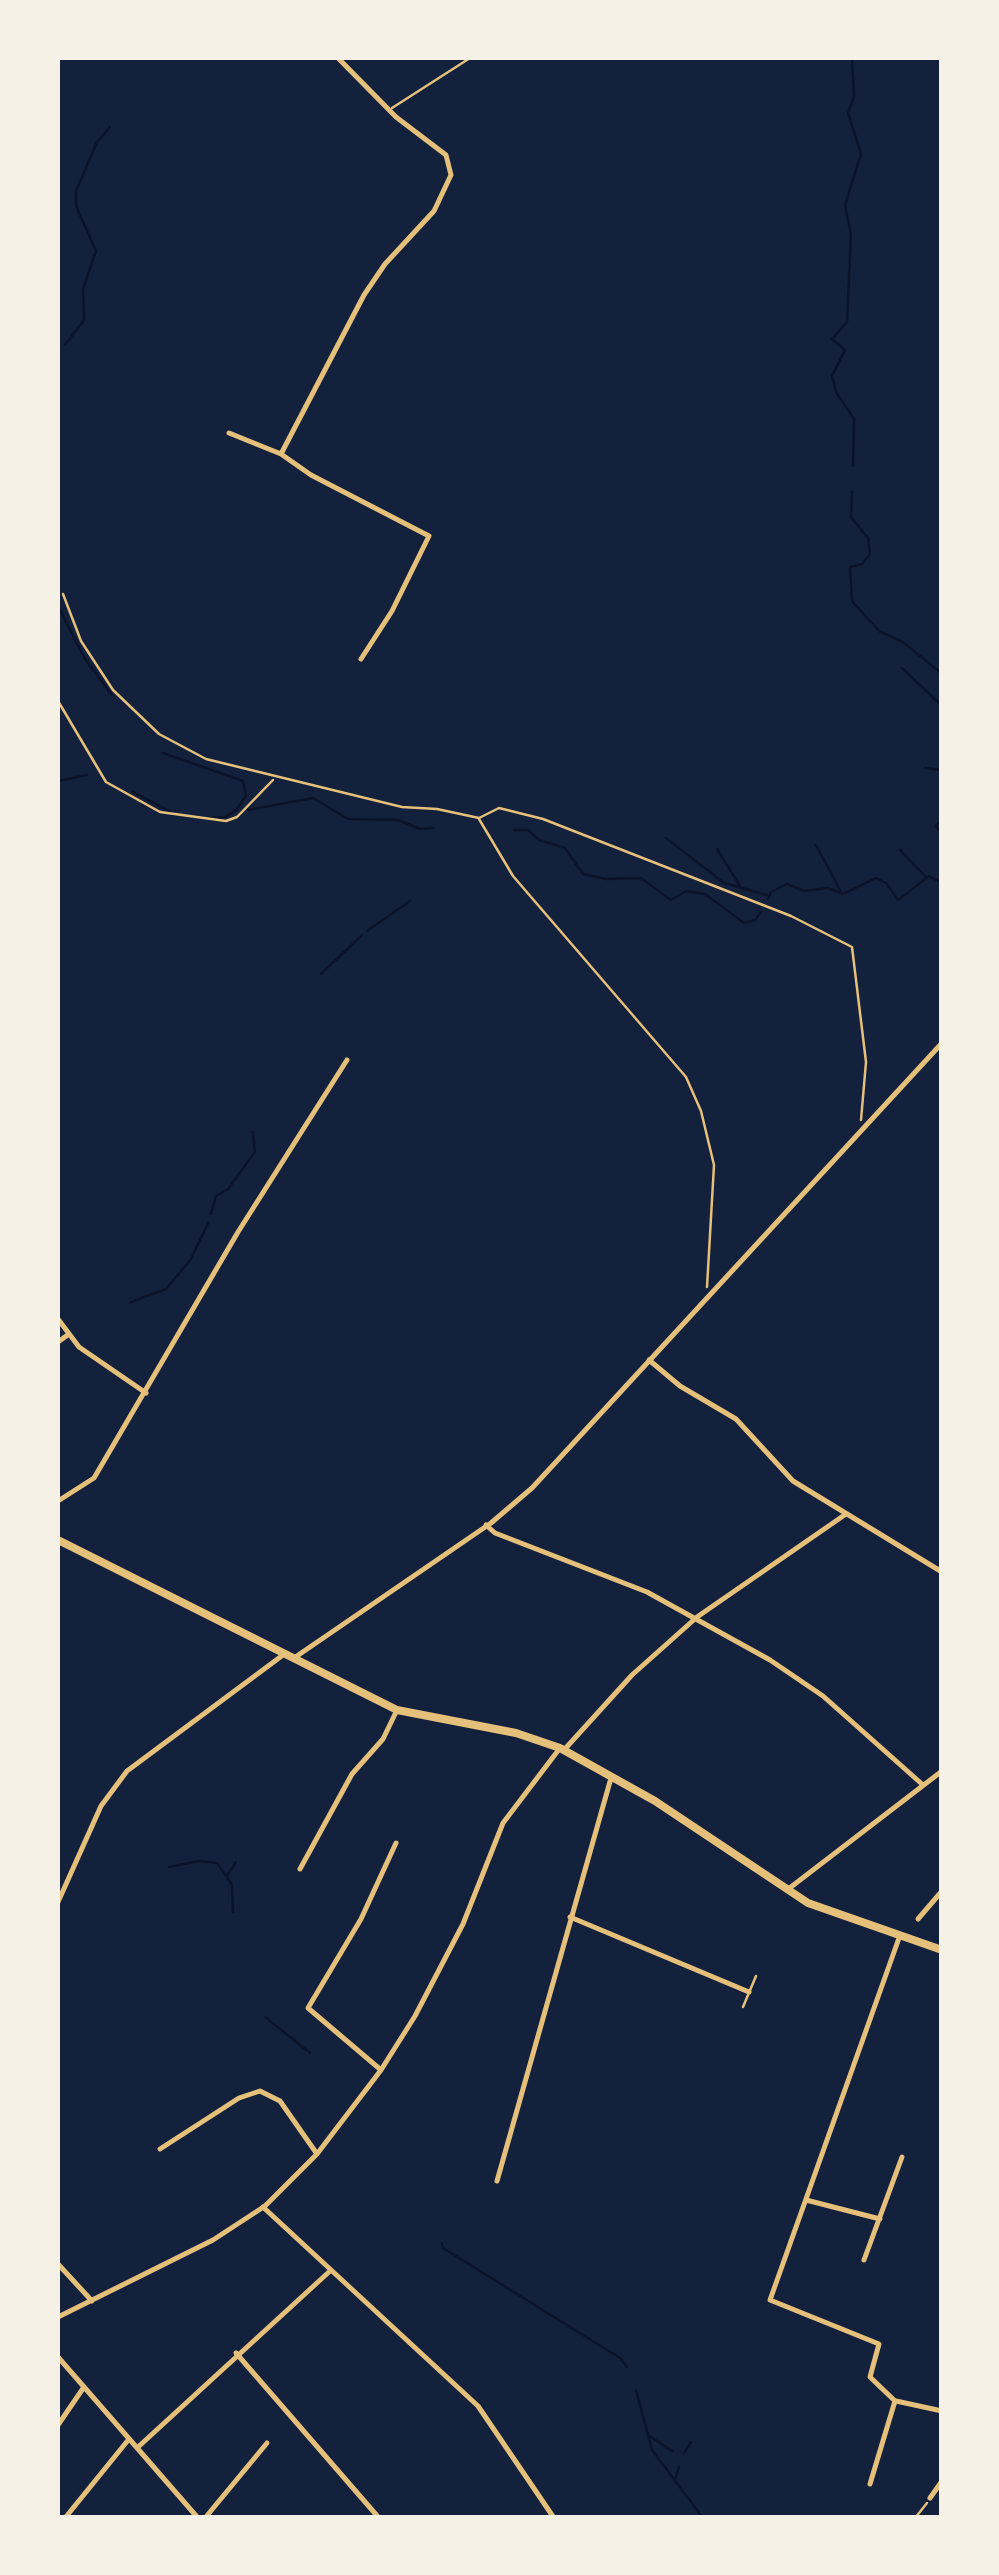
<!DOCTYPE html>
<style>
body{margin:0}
#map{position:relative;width:999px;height:2575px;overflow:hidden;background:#14213d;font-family:Lora,serif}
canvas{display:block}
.frame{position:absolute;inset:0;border:60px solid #f6f1e7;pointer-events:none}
</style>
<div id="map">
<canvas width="999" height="2575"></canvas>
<div class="frame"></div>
</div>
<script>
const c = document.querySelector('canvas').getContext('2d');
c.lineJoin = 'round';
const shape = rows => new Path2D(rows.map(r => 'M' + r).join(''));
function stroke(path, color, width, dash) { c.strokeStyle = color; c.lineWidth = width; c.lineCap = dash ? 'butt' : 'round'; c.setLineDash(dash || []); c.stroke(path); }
stroke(shape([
 [852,58,854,97,848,113,861,154,845,205,851,235,847,322,832,339,845,350,832,376,836,392,854,419,853,466],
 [65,345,84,320,83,289,96,251,76,206,76,191,97,142,110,127],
 [852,492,851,517,868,538,870,554,862,564,850,567,852,601,879,631,903,642,942,674],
 [58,606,85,659,112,695],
 [902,668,942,706],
 [163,753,243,781,246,796,237,809,226,817,208,818],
 [925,768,942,770],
 [58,781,87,775],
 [133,792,171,812],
 [942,792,941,821,936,826,942,833],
 [248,810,313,798,348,819,398,820,420,829,434,828],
 [514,830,528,830,539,840,565,848,583,874,606,879,641,878,671,900,686,891,705,894,744,923,755,920,761,912],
 [666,838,724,883,767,895],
 [816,845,841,892],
 [717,849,740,886],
 [900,850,926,877],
 [768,899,771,892,787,884,804,891,828,888,843,894,876,878,886,883,898,900,929,876,942,883],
 [367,931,410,901],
 [321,974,362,935],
 [211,1214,216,1196,228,1189,255,1152,253,1132],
 [131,1302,166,1289,191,1259,208,1223],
 [169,1867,199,1861,217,1863,232,1885,233,1912],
 [227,1876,236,1862],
 [265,2017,310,2053],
 [442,2243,443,2248,620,2358,627,2367],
 [636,2390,652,2450,703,2518],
 [648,2435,672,2451],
 [684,2453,691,2442],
 [675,2480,679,2467]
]), '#0b132b', 2.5);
stroke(shape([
 [63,594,81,641,113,690,159,734,206,759,402,807,437,809,479,818,499,808,543,819,791,916,852,947,866,1062,861,1120],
 [58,701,106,782,160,812,226,821,237,817,273,780],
 [479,819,513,876,686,1077,701,1111,714,1165,707,1287],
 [830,2518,843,2518],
 [915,2518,927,2503]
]), '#e5c07b', 2.5);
stroke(shape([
 [392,108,470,58],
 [743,2007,756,1976]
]), '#e5c07b', 2.5);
stroke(shape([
 [229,433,281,454,311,475,429,536,392,611,361,659],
 [281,454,364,295,385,264,434,211,451,175,446,155,396,117,338,58],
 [58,1319,79,1347,146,1393],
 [58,1342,69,1334],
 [649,1360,680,1386,736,1419,793,1481,942,1572],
 [58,1501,94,1478,238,1232,347,1060],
 [486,1525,495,1533,647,1592,770,1660,823,1696,923,1785],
 [294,1658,491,1523,532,1488,942,1043],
 [564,1750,632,1675,697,1617,846,1514],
 [300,1869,352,1774,383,1739,397,1710],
 [787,1890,942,1771],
 [58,1902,101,1806,127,1771,283,1655],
 [570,1917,749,1992],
 [918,1919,942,1891],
 [381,2070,308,2008,361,1919,396,1843],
 [160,2149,239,2098,260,2091,280,2101,317,2154],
 [497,2181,611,1778],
 [806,2200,880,2219],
 [263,2207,478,2406,554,2518],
 [864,2260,902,2157],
 [58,2264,92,2301],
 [58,2317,213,2240,265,2206,317,2154,381,2070,415,2016,463,1924,503,1823,560,1748],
 [236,2353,379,2518],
 [58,2357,198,2518],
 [895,2401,870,2377,879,2344,770,2300,899,1938],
 [896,2401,942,2411],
 [58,2425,84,2387],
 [137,2448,330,2271],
 [870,2484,895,2401],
 [930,2498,942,2481],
 [65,2518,129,2439],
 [205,2518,267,2443]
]), '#e5c07b', 5);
stroke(shape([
 [58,1540,397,1710,516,1733,560,1748,655,1801,808,1903,942,1950]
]), '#e5c07b', 8);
</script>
